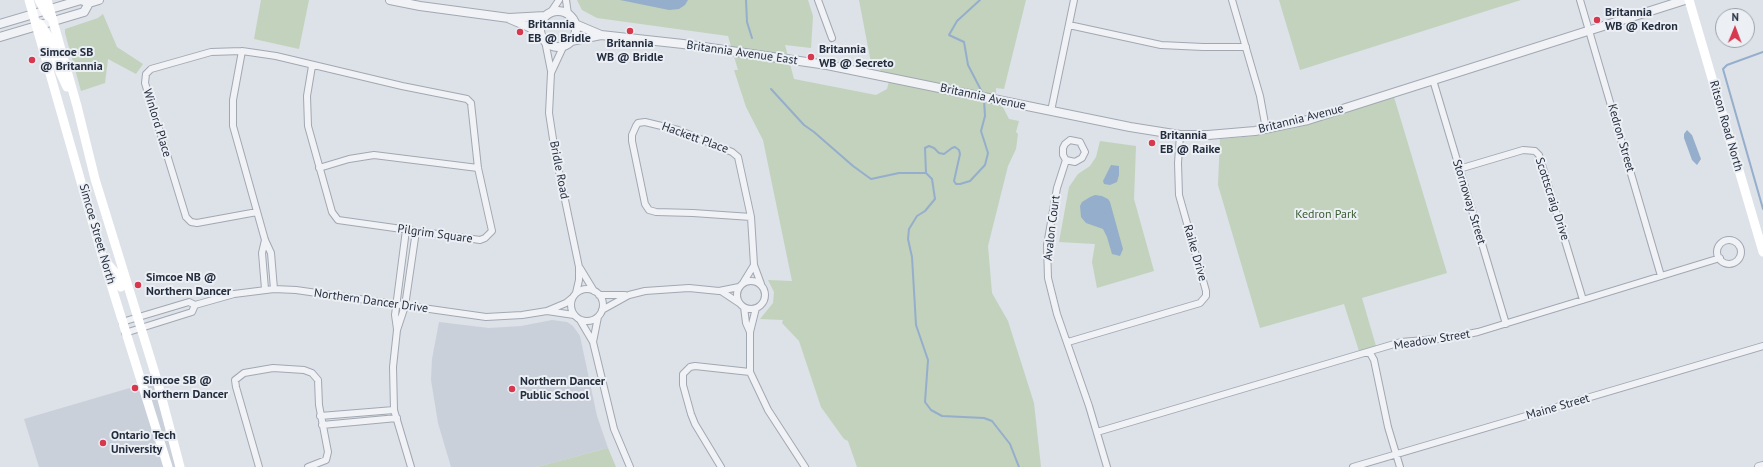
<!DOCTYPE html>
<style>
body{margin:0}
#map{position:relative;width:1763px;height:467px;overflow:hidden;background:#dde1e8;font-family:"PT Sans",sans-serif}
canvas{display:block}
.north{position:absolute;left:1715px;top:8px;width:40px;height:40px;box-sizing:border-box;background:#ecf0f5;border:1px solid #9ca2ac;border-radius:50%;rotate:1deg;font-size:11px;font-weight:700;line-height:16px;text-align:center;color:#252e3f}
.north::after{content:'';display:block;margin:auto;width:14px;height:18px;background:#d7384e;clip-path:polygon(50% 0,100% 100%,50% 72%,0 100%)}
</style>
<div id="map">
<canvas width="1763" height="467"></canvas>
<div class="north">N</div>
</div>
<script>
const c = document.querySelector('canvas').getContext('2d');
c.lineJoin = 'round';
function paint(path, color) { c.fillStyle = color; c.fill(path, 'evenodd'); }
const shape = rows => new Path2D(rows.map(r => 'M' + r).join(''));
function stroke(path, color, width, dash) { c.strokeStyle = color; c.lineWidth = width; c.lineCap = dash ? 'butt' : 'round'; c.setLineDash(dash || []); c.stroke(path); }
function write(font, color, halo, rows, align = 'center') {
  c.font = font + ' "PT Sans",sans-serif'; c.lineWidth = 4; c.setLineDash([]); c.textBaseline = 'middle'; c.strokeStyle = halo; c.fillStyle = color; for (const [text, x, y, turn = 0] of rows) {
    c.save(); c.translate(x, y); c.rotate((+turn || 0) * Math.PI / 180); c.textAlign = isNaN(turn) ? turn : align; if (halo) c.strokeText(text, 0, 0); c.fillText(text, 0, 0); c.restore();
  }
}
paint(shape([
 [552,320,567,322,573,326,580,336,597,416,608,448,537,467,451,467,438,423,431,380,432,359,439,322,489,328,521,326],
 [157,380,182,467,39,467,24,419]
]), '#cad0da');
paint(shape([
 [261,0,309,0,299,49,254,39],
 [577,0,808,0,813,16,811,48,785,45,794,79,876,95,887,89,889,81,877,66,877,62,871,63,859,0,1026,0,1004,89,996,88,996,94,1009,119,1019,121,1016,132,1018,134,1016,149,1008,166,988,246,992,293,1008,321,1034,403,1041,467,857,467,848,441,844,439,821,407,799,341,782,323,783,320,760,319,773,303,774,292,768,280,792,281,763,140,746,107,734,70,738,70,728,36,597,18,582,10],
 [1279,0,1521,0,1300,70],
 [103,14,117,47,143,64,136,74,108,59,105,83,81,91,65,33,65,29,98,18],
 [1394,97,1447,273,1362,298,1376,346,1359,351,1344,304,1260,328,1218,185,1220,139,1255,136,1304,126],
 [1100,141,1136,146,1134,199,1154,271,1097,288,1092,262,1095,244,1059,242,1069,187,1078,174,1090,166,1096,157],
 [608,448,616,467,537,467]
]), '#c2d2bd');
paint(shape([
 [620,0,688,0,685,5,679,9,669,10],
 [1687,130,1692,135,1701,159,1697,165,1692,160,1684,138,1684,134],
 [1111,165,1119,166,1119,175,1117,182,1110,185,1104,184,1103,181],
 [1095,195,1102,196,1108,199,1110,202,1123,249,1120,256,1112,254,1107,237,1103,229,1086,223,1081,217,1080,206,1082,202,1090,197]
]), '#95aecb');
stroke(shape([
 [746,0,747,22,752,38],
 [980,0,957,21,949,35,964,42,968,65,983,94],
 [1763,52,1727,65,1723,69,1763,209],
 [771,89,804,125,814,132,853,166,871,179,899,173,926,173],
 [984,100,985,116,981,131,988,153,985,165,970,181,960,184,956,184,954,181,960,154,959,150,955,147,952,148,944,154,939,153,934,148,929,146,925,148,926,173,932,179,935,199,925,211,917,216,909,229,908,239,912,257,916,325,928,360,925,402,931,410,942,416,984,418,992,421,1010,444,1019,467]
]), '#95aecb', 2);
const minor = shape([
 [566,0,568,14],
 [818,0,832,38],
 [1232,0,1260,96,1266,129],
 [1580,0,1661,276],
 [551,12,559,0],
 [1069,25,1161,45,1203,47,1246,47],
 [545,41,551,71],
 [564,45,551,73,549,113,555,152,579,267,579,280,576,293],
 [242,51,233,100,233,126,265,240,271,253,274,289],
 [1433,80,1506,324],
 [1051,111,1074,0],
 [1066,160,1075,162,1082,158,1085,152,1080,142,1070,140,1065,144,1063,148,1063,155,1066,160,1057,188,1047,245,1048,278,1057,314,1089,406,1107,467],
 [319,168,349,159,374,155,478,168],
 [1459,169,1523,150,1535,151,1539,155,1583,300],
 [257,212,197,223,191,222,186,217,145,83,146,74,151,69,211,52,242,51,276,56,402,86,467,99,471,103,478,168,492,231,485,238,480,240,338,220,332,212,308,126,307,96,312,66],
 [751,217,693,213,656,212,649,210,645,204,632,141,632,135,636,126,638,123,645,122,678,130,732,152,738,157,751,217,754,265,761,284],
 [265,240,262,253,265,289],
 '1717 252a12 12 0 1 1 24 0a12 12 0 1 1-24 0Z',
 [580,268,594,291],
 '737 295a14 14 0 1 1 28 0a14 14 0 1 1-28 0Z',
 [743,283,754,265],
 '571 305a16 16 0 1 1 32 0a16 16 0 1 1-32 0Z',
 [721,291,739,303],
 [599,295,625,295],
 [195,305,234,294,274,289,296,290,486,317,522,315,547,311,574,315],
 [744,307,746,323,750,332],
 [602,310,629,295,645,291,689,288,719,291,739,287],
 [547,311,566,303,572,298],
 [580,320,593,342,614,429,630,467],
 [122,322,189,302,195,305,192,312,125,333],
 [397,329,395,315,406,230],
 [593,342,598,317],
 [1068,342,1200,303,1206,296,1206,291,1179,195,1178,163,1180,135],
 [1370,353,1374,360,1388,427,1400,467],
 [750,372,768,410,805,467],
 [320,416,394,410],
 [322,425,397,418],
 [1097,432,1401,342,1448,338,1478,332,1720,258],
 [259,467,236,387,235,380,244,373,273,368,304,370,312,373,318,380,319,405,328,452,326,460,308,467],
 [411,467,394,410,393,367,397,330,405,306,416,231],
 [721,467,695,424,691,414,683,385,683,374,690,367,695,366,750,372,750,332,756,308],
 [1353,467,1763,346]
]);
const tertiary = shape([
 [390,0,420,6,509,18,545,16],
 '540 29a18 18 0 1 1 36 0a18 18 0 1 1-36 0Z',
 [510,19,529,27,541,35],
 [0,24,81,0,89,3,99,0],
 [575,24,601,35,683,44,827,65,1130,127,1180,135,1208,135,1255,131,1308,120,1685,0],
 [0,37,84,12,89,3],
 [571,41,601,35],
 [1759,467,1763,466]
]);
stroke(minor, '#a2a8b2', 8);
stroke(tertiary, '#a2a8b2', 10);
stroke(minor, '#f0f2f6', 6);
stroke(tertiary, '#f0f2f6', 8);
stroke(shape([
 [29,0,103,259,168,467],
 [39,0,48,16],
 [47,0,77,106,95,179,157,380,180,467],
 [1689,0,1763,252],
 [40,24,48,36,60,72,67,87],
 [106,262,118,276,121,287]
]), '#fff', 9);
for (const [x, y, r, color] of [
 [1597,20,4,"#d7384e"],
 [630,31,4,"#d7384e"],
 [520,32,4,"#d7384e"],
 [811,57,4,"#d7384e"],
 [32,60,4,"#d7384e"],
 [1152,143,4,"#d7384e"],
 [138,285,4,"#d7384e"],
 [135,388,4,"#d7384e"],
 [512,389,4,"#d7384e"],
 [103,443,4,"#d7384e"]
]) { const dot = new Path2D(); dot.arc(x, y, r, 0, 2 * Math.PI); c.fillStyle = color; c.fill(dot); stroke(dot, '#ecf0f5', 1.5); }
write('bold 12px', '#252e3f', '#ecf0f5', [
 ["Britannia",1605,13],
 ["WB @ Kedron",1605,27],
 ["Britannia",528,25],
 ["EB @ Bridle",528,39],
 ["Britannia",630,44,"center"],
 ["WB @ Bridle",630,58,"center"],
 ["Britannia",819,50],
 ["WB @ Secreto",819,64],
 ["Simcoe SB",40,53],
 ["@ Britannia",40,67],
 ["Britannia",1160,136],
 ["EB @ Raike",1160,150],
 ["Simcoe NB @",146,278],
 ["Northern Dancer",146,292],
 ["Simcoe SB @",143,381],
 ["Northern Dancer",143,395],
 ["Northern Dancer",520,382],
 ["Public School",520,396],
 ["Ontario Tech",111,436],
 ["University",111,450]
], 'left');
write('12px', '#252e3f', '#ecf0f5', [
 ["Britannia Avenue East",742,53,8],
 ["Britannia Avenue",983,97,12],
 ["Britannia Avenue",1301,119,-14],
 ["Winlord Place",157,123,73],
 ["Ritson Road North",1726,126,74],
 ["Hackett Place",695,138,20],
 ["Kedron Street",1621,138,74],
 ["Bridle Road",559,170,79],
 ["Scottscraig Drive",1552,199,72],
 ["Stornoway Street",1469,202,73],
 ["Avalon Court",1052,228,-83],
 ["Simcoe Street North",97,234,74],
 ["Pilgrim Square",435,234,8],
 ["Raike Drive",1195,253,74],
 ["Northern Dancer Drive",371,301,8],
 ["Meadow Street",1432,340,-9],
 ["Maine Street",1558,407,-16]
]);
write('12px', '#395c32', '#ecf0f5', [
 ["Kedron Park",1326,215]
]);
</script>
